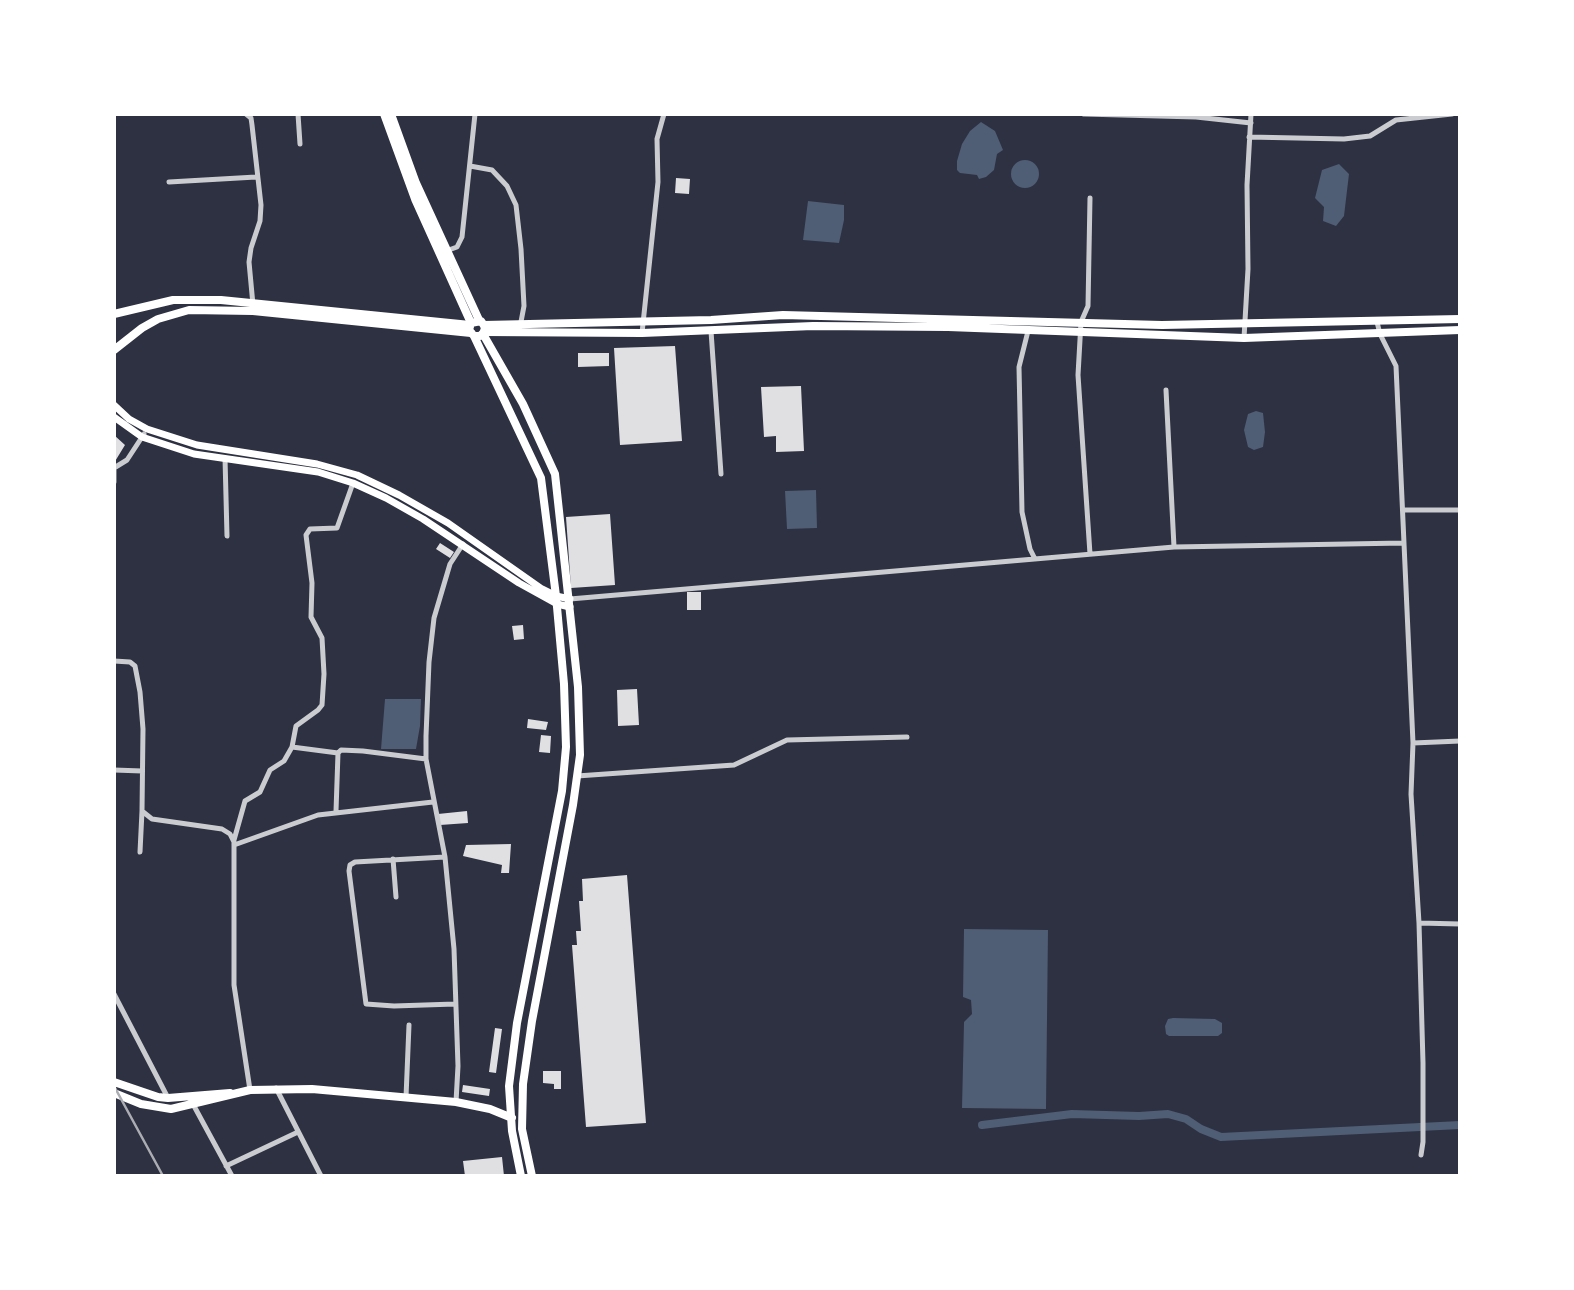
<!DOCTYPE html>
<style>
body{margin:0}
#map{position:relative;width:1574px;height:1290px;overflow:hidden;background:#2d3142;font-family:"Varela Round",sans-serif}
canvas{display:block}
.frame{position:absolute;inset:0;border:116px solid #fff;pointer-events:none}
</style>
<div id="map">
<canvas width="1574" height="1290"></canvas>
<div class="frame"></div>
</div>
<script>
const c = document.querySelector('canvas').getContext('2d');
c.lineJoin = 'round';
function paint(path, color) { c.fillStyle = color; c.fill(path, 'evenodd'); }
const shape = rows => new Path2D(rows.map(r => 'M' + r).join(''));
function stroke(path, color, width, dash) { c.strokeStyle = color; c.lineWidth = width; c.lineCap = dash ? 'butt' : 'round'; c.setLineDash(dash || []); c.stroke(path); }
paint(shape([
 [981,122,995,131,1003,150,997,154,994,170,986,177,979,179,977,175,960,173,957,170,957,161,962,144,970,131],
 '1011 174a14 14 0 1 1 28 0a14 14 0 1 1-28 0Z',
 [1339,164,1349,174,1344,216,1336,226,1323,221,1324,207,1315,198,1322,170],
 [808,201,844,205,844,220,839,243,803,240],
 [1256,411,1263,413,1265,432,1263,447,1254,450,1248,447,1244,430,1248,414],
 [816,490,817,528,787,529,785,491],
 [385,699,421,699,420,726,416,749,381,749],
 [964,929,1048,930,1046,1109,962,1108,964,1022,972,1014,971,1000,963,997],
 [1173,1018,1215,1019,1222,1023,1222,1033,1218,1036,1169,1036,1166,1034,1165,1026,1168,1019]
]), '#4f5d75');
stroke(shape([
 [982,1125,1072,1114,1139,1116,1168,1114,1186,1119,1201,1129,1221,1137,1460,1125]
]), '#4f5d75', 8);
paint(shape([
 [676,178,690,179,689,194,675,193],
 [675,346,682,441,620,445,614,348],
 [578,353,609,353,609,366,578,367],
 [801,386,804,451,776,452,776,436,764,437,761,387],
 [114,435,125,445,114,463],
 [610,514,615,585,571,588,566,517],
 [440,543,454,552,450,558,436,549],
 [687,592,701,592,701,610,687,610],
 [523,625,524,639,514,640,512,626],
 [637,689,639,725,618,726,617,690],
 [528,719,548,722,546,730,527,728],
 [541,735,551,736,550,753,539,752],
 [467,811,468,823,440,825,438,814],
 [511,844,509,873,501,873,502,865,463,856,466,845],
 [627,875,646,1123,586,1127,572,945,577,945,576,931,581,931,579,901,583,901,582,879],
 [495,1028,502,1029,496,1073,489,1072],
 [543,1071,561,1071,561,1089,554,1089,554,1084,543,1083],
 [463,1085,490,1089,489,1096,462,1092],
 [502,1157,504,1176,465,1176,463,1161]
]), '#e0e0e3');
stroke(shape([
 [246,114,251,118,252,125,261,205,260,221,251,248,249,262,253,305],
 [298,114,300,144],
 [1084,114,1196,117,1251,123],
 [1249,137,1344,139,1370,136,1396,120,1452,114],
 [470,166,492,170,507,186,516,205,521,249,524,306,520,327],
 [169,182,256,177],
 [446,251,457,247,462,237,475,114],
 [1377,322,1380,334,1396,366,1413,743,1411,794,1419,923,1423,1063,1423,1142,1421,1155],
 [711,331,721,474],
 [1028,331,1019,367,1022,512,1030,549,1035,559],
 [642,333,658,182,657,139,664,114],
 [1244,338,1248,269,1247,185,1251,114],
 [1166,390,1174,547],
 [225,458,227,536],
 [114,482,114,468,127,460,144,434],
 [1403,510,1460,510],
 [1090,554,1078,375,1081,322,1088,306,1090,198],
 [570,599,1174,547,1404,543],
 [114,661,130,662,135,666,140,692,143,729,142,811,152,819,222,829,230,834,234,842,234,985,250,1090],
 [1413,743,1460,741],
 [292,747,296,726,318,710,322,705,324,674,322,638,311,617,312,583,306,535,310,529,337,528,353,483],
 [338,753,341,750,363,751,426,759],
 [114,770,142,771],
 [577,776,734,765,787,740,907,737],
 [234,840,245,801,260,792,270,770,284,761,292,747,338,753,336,811],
 [234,845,318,815,433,802],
 [140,852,142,811],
 [445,857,355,862,350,865,349,871,366,1004,394,1006,455,1004],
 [393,859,396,897],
 [1419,923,1460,924],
 [114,994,168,1098],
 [276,1088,321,1176],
 [406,1097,409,1025],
 [456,1102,458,1066,454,949,445,857,426,759,426,736,429,662,434,618,450,564,463,544],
 [194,1106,232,1176],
 [226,1166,298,1132]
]), '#caccd0', 5);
stroke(shape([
 [114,405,129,419,147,429,197,445,317,464,357,475,399,495,448,523,542,589,556,596,570,599],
 [114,417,142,437,194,454,318,472,353,483,386,498,423,519,519,583,557,604,570,607]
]), '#fff', 7);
stroke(shape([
 [114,314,173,300,221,300,470,325],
 [484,325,711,320,783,315,1162,325,1460,319],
 [484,332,642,333,813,326,948,327,1244,338,1460,330],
 [114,350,142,328,158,319,189,310,253,311,471,333]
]), '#fff', 8);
stroke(shape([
 [384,114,415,199,471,323],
 [391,114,416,183,479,320],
 [483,334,523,404,555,474,578,687,580,755,573,805,532,1021,523,1084,522,1129,532,1176],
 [474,336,480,336,484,332,485,327,481,321,471,323,469,330,474,336,541,478,556,596,564,684,566,747,562,791,517,1023,509,1086,512,1131,521,1176],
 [114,1082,158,1097,168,1098,230,1093],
 [114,1093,141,1104,171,1109,250,1090,312,1089,456,1102,490,1109,512,1118]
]), '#fff', 8);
stroke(shape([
 [114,1086,163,1176]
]), '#abadb3', 2.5);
</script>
